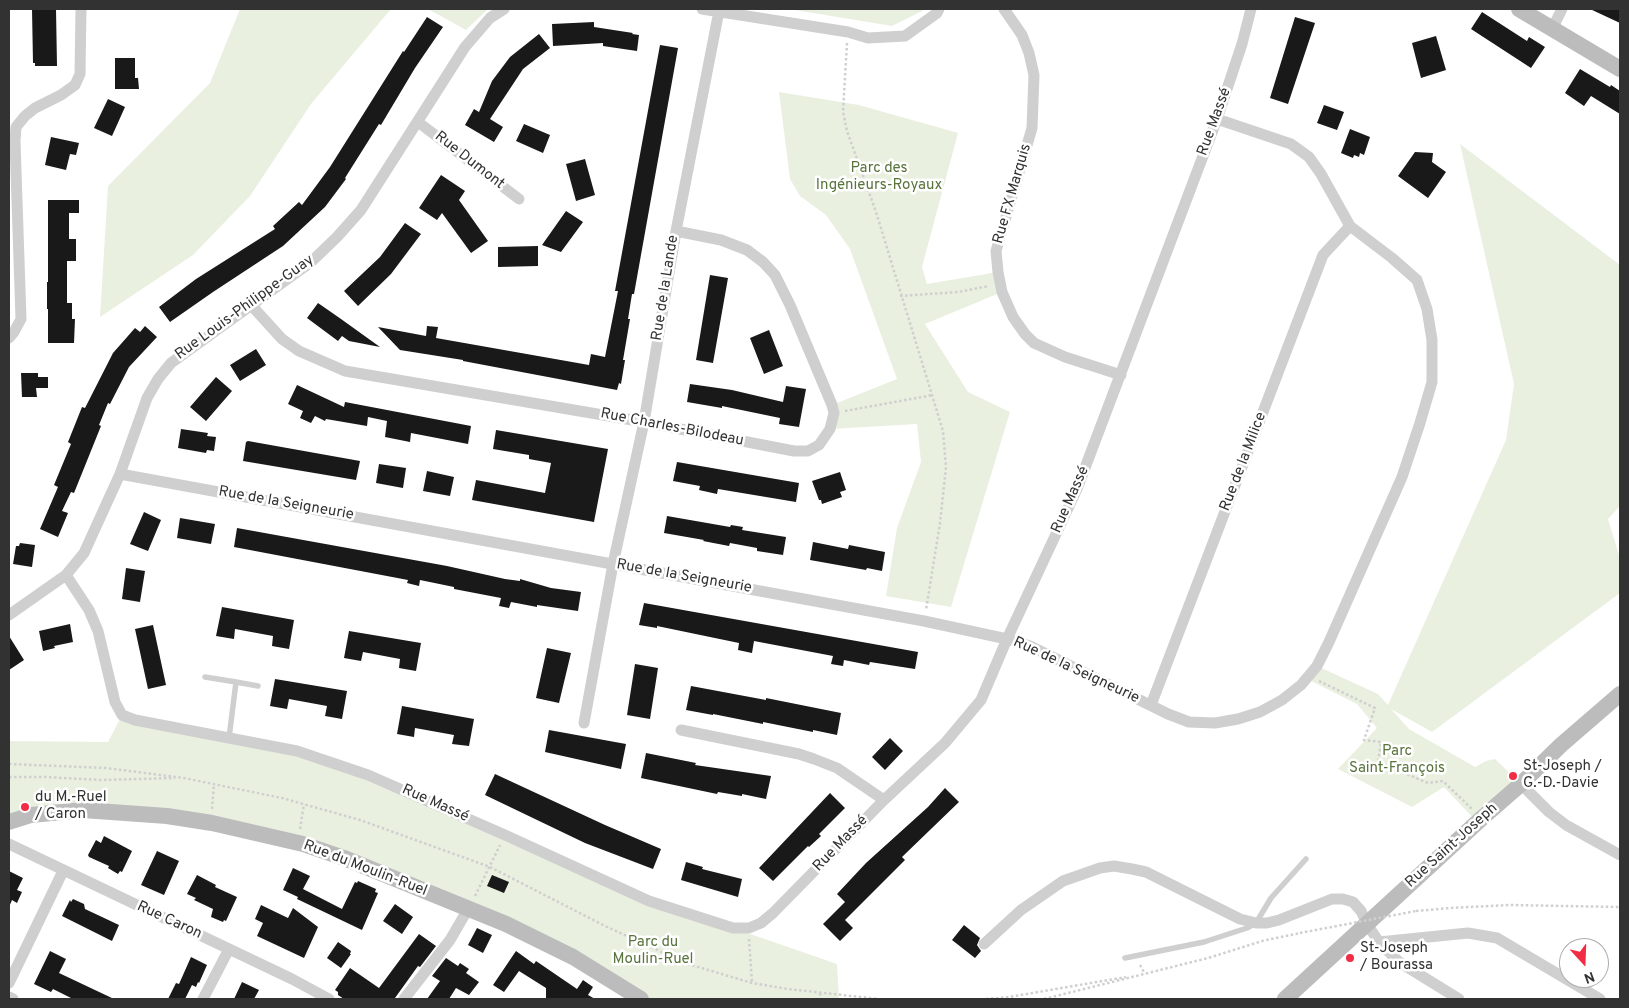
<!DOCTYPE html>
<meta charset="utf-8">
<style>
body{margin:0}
#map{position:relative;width:1629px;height:1008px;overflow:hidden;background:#fff;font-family:Overpass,sans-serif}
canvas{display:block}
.frame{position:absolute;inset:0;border:10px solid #323232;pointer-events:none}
.north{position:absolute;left:1559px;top:938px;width:50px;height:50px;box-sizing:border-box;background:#fff;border:1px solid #adadad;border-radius:50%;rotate:160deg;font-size:14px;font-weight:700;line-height:20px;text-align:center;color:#323232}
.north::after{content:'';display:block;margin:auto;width:18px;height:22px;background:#f22c44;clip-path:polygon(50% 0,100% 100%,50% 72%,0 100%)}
</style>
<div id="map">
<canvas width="1629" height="1008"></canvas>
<div class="frame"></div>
<div class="north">N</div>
</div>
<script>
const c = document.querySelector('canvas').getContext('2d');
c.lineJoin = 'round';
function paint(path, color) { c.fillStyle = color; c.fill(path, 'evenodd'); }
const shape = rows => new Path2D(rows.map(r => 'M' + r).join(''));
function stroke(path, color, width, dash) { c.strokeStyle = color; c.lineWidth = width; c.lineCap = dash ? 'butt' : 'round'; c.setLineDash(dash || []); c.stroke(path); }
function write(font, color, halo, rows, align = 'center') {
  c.font = font + ' Overpass,sans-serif'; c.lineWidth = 5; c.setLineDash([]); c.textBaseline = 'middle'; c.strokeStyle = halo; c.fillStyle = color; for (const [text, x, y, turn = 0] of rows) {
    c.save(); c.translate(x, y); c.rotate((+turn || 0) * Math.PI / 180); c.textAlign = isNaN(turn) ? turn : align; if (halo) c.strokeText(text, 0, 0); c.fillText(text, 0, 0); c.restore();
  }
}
paint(shape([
 [240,9,391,9,311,104,250,196,193,255,100,317,108,186,210,83],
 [428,9,488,9,466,30],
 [789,9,926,9,892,26],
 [779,92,859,105,958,133,922,267,927,284,998,272,1002,292,925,324,968,392,1010,412,951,607,886,596,897,528,921,462,917,424,830,429,832,405,897,379,850,249,826,215,800,196,790,179],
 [1460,144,1620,265,1620,506,1608,519,1620,558,1620,593,1432,732,1391,709,1409,729,1475,767,1486,761,1495,759,1521,784,1477,822,1444,787,1412,807,1338,769,1377,728,1357,704,1307,679,1317,666,1378,694,1388,705,1506,440,1514,384],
 [122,715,297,751,583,872,733,928,837,964,839,999,641,999,573,957,303,844,83,810,9,822,9,741,108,742]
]), '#e9f0e0');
paint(shape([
 [32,9,56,9,57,66,35,66,35,63,33,63],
 [1590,9,1620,9,1620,23],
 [1482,12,1527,41,1529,37,1545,47,1531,68,1471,29],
 [427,17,443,27,415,68,381,125,379,124,345,178,346,179,325,207,283,246,213,292,170,322,159,307,196,279,275,229,273,226,299,202,302,205,330,167,403,51,404,52],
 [1295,17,1315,23,1288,104,1270,98],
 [594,22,594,27,633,33,632,34,639,35,637,51,603,46,603,43,553,46,552,24],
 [539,34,550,48,523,69,490,119,503,127,494,142,465,125,474,109,479,112,492,81,510,57],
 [1436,36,1446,70,1421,78,1412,43],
 [660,45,678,48,634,294,632,294,628,319,630,319,623,360,625,360,621,384,619,383,617,390,463,361,463,360,400,350,378,327,426,336,427,326,438,327,436,338,589,365,591,354,605,357,618,291,615,291],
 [115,58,135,58,135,78,138,78,139,89,115,89],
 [1580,69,1610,87,1611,85,1620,91,1620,114,1591,96,1584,106,1565,93],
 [108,99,125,107,112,136,94,128],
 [1324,105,1344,112,1337,130,1317,123],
 [524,124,550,135,543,153,516,141],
 [1350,129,1370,137,1364,155,1360,153,1359,157,1354,155,1353,158,1341,153],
 [51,137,79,143,76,155,70,154,66,170,45,165],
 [1415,152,1433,153,1432,162,1446,172,1428,198,1398,176],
 [585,159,595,195,576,201,566,164],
 [441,175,465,191,459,200,488,241,471,253,442,213,437,220,419,208],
 [48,200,79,200,79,213,69,213,69,239,76,239,76,261,67,261,67,303,72,303,72,319,75,319,74,343,48,343,48,309,47,309,47,282,48,282],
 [566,211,583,222,561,252,542,245],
 [405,223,421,234,391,274,358,306,344,291,380,257],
 [538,246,538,266,498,267,498,247],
 [710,275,728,278,713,363,696,360],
 [318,303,341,319,380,347,349,341,342,336,338,341,307,318],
 [145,326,157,337,129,367,110,404,108,403,99,425,101,426,74,493,71,492,62,511,68,513,58,537,40,529,58,487,54,485,71,444,68,442,82,407,85,408,113,353,135,328,140,332],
 [769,330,783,366,764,374,750,338],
 [256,349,266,365,240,381,230,365],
 [21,373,38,373,38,377,48,377,48,388,36,388,37,397,22,397],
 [216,377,232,391,206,421,190,407],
 [690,384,732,390,783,402,786,386,806,389,799,427,779,424,780,418,722,406,722,408,687,402],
 [297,385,344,407,345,402,471,426,468,444,411,433,410,442,385,437,387,421,368,417,367,426,326,419,325,421,315,416,311,423,300,418,303,411,288,404],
 [181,429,208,433,207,436,216,437,214,451,207,450,206,453,178,448],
 [496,430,608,449,594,522,472,500,476,480,545,493,551,463,529,459,529,455,493,449],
 [248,441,360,461,356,480,243,461,246,442],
 [677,462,799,483,796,502,718,489,717,494,699,490,700,486,673,481],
 [379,464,406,468,403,488,376,483],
 [427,471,454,477,450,496,423,491],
 [840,472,846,490,840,492,842,497,822,504,821,500,819,500,812,481],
 [144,512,161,520,148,551,130,544],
 [667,516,730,527,731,525,743,527,742,530,786,537,783,555,757,551,757,548,730,543,729,546,703,541,704,540,664,533],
 [180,518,215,524,211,544,177,538],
 [237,528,447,566,505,579,520,581,520,579,551,588,581,592,578,611,537,605,537,607,511,602,509,608,499,606,501,598,454,589,454,587,420,580,419,586,407,583,408,580,234,547],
 [813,542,848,549,849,545,885,552,882,571,867,568,866,570,810,560],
 [20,543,35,545,32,567,13,564,16,546,19,546],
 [126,568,145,571,140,602,122,599],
 [644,603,918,652,915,669,870,662,869,665,844,660,843,666,831,664,833,656,754,641,752,653,738,650,739,643,657,626,657,628,639,625],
 [222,607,294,620,289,649,272,646,273,636,235,629,234,639,216,636],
 [70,624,73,642,54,646,55,648,43,651,39,631],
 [153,625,166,685,148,689,135,629],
 [349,631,421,643,416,671,399,668,400,659,363,652,361,661,344,658],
 [9,636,24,660,9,670],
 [547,648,571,653,559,703,536,698],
 [635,664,658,668,650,719,627,715],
 [275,679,347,691,342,719,325,716,327,706,289,699,287,709,270,706],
 [691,686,766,700,766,698,841,713,837,735,813,730,813,732,763,722,763,724,713,714,713,715,686,710],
 [402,706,474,719,469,746,452,744,454,735,415,728,414,737,397,734],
 [549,730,626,744,621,769,545,752],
 [890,738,903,751,885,770,872,757],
 [646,753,696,763,695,765,771,776,766,799,742,794,742,796,718,792,717,794,641,778],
 [495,774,605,825,661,849,653,869,585,843,485,795],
 [945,788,959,802,902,857,905,860,845,920,853,928,840,941,823,924,845,902,837,894,866,863,928,807],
 [830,793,845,808,819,834,821,836,809,847,808,846,773,881,759,868],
 [104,836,132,851,122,872,120,871,118,874,108,868,109,866,89,857,88,855,96,840,101,843],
 [157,851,179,861,164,895,141,885],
 [686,862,703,867,702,869,742,879,738,897,681,880],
 [293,868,310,876,303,889,342,909,355,882,357,883,358,881,376,889,375,892,378,893,362,930,297,899,298,897,283,890],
 [9,871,23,878,17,890,22,892,17,903,12,900,9,907],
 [197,875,216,885,215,887,237,897,226,921,224,920,223,922,211,917,213,909,194,900,196,898,187,894],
 [492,875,509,882,504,893,487,886],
 [73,899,84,904,85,909,119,925,112,941,62,916,70,900,71,902],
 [395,904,413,917,402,934,383,921],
 [261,905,288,918,293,908,318,927,304,958,257,936,263,923,255,919],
 [964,925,980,938,977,945,981,951,975,958,952,940],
 [477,928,492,935,483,953,468,945],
 [419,934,436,946,420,967,418,966,395,998,396,999,344,999,338,995,338,992,335,990,350,968,379,988],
 [338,942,351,951,350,954,351,954,341,968,327,958],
 [50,951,66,959,59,973,114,999,73,999,53,989,51,992,34,984],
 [516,951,534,964,536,961,577,989,583,980,593,987,588,995,595,999,546,999,546,988,519,971,504,992,493,985],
 [191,957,207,965,199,983,198,982,196,987,192,985,185,999,168,999,176,983,179,984],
 [446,958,458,966,460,963,469,969,466,973,479,982,469,995,456,988,449,999,427,999,440,981,432,976],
 [242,982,259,990,254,999,234,999]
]), '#191919');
stroke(shape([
 [847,43,843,112,847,131,876,212,943,431,946,467,940,523,926,610],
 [900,296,958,292,989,286],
 [845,411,933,395],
 [1319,681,1375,708,1364,740,1381,742,1378,762,1428,783,1443,781,1472,809],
 [9,764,106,768,184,778,282,798,360,820,490,867,605,926,688,964,752,983,788,989,879,999],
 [9,777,45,777,101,780,175,778],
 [212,809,214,784],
 [300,829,304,804],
 [475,896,500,845],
 [1416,911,1450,908,1509,905,1620,907],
 [749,939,752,983],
 [1140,965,1145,974],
 [820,993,821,999],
 [986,999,1009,997,1126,977],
 [1044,999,1208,958,1262,941,1300,933]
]), '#cfcfcf', 2.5, [2.5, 2.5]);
stroke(shape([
 [205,677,236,682],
 [229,738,236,682,258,686],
 [1125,958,1204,942,1247,928,1256,923,1271,898,1306,859]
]), '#cfcfcf', 5.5);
stroke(shape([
 [702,9,848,32,868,38,905,36,937,13,939,9],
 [1004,9,1022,35,1029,53,1034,75,1032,128,996,251,998,272,1002,292,1013,317,1025,334,1034,343,1065,357,1121,375],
 [1552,29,1562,9],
 [418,122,519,199],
 [252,306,282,339,299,351,345,371,644,422,794,451,808,451,819,445,830,429,834,413,832,405,790,305,775,275,763,262,747,250,721,240,676,231],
 [9,338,14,332,21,319,15,141,16,127,25,116,35,108,61,95,75,85,80,74,81,9],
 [120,474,924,621,1007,639,1030,646,1168,714,1189,722,1215,723,1238,719,1260,712,1282,700,1301,685,1317,666,1329,642,1402,477,1420,423,1432,382,1432,340,1427,309,1417,280,1392,258,1350,226,1321,174,1309,157,1291,144,1217,119],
 [66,575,89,610,98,631,115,702,122,715,135,720,297,751,368,775,505,835,649,901,733,928,749,928,761,923,773,913,884,800,945,743,981,700,1007,639,1077,489,1217,119,1242,44,1251,9],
 [9,615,66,575,84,553,120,474,147,398,158,379,171,363,311,262,337,237,361,210,465,47,490,18,504,9],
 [1151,705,1323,255,1350,226],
 [584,723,613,564,644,422,676,231,719,11],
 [681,730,799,754,814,759,837,768,884,800],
 [1521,784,1549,812,1566,825,1620,855],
 [9,844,292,979,329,999],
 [1379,942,1468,933,1497,938,1600,999],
 [984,944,1021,910,1063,881,1100,868,1114,866,1132,869,1146,872,1240,919,1256,923,1267,923,1279,920,1332,899,1343,899,1353,902,1361,911,1367,924,1379,942,1399,962,1459,999],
 [9,983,63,871],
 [9,997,13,999],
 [203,999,229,949],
 [404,999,450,940,468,909]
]), '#cfcfcf', 11);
stroke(shape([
 [1519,9,1620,69],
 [9,822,31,815,83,810,167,816,212,823,303,844,344,858,506,924,573,957,641,999],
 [1285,999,1482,818,1521,784,1561,745,1620,694]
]), '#bcbcbc', 16);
stroke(shape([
 [1300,933,1416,911]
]), '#cfcfcf', 2.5, [2.5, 2.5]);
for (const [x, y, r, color] of [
 [1513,776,5,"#f22c44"],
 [25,807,5,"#f22c44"],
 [1350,958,5,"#f22c44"]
]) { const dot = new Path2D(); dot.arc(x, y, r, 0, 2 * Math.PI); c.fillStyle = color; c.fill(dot); stroke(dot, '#fff', 2); }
write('15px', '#323232', '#fff', [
 ["Rue Massé",1215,122,-70],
 ["Rue Dumont",469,161,38],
 ["Rue FX Marquis",1013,194,-74],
 ["Rue de la Lande",666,288,-81],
 ["Rue Louis-Philippe-Guay",245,308,-36],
 ["Rue Charles-Bilodeau",672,428,11],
 ["Rue de la Milice",1244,462,-69],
 ["Rue Massé",1071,500,-66],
 ["Rue de la Seigneurie",286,504,10],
 ["Rue de la Seigneurie",684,577,10],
 ["Rue de la Seigneurie",1076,671,25],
 ["Rue Massé",435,804,24],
 ["Rue Massé",841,844,-46],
 ["Rue Saint-Joseph",1452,846,-42],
 ["Rue du Moulin-Ruel",365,869,21],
 ["Rue Caron",169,921,25]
]);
write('15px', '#58733b', '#fff', [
 ["Parc des",879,169],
 ["Ingénieurs-Royaux",879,186],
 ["Parc",1397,752],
 ["Saint-François",1397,769],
 ["Parc du",653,943],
 ["Moulin-Ruel",653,960]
]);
write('15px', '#323232', '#fff', [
 ["St-Joseph /",1523,767],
 ["G.-D.-Davie",1523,784],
 ["du M.-Ruel",35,798],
 ["/ Caron",35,815],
 ["St-Joseph",1360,949],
 ["/ Bourassa",1360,966]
], 'left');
</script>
